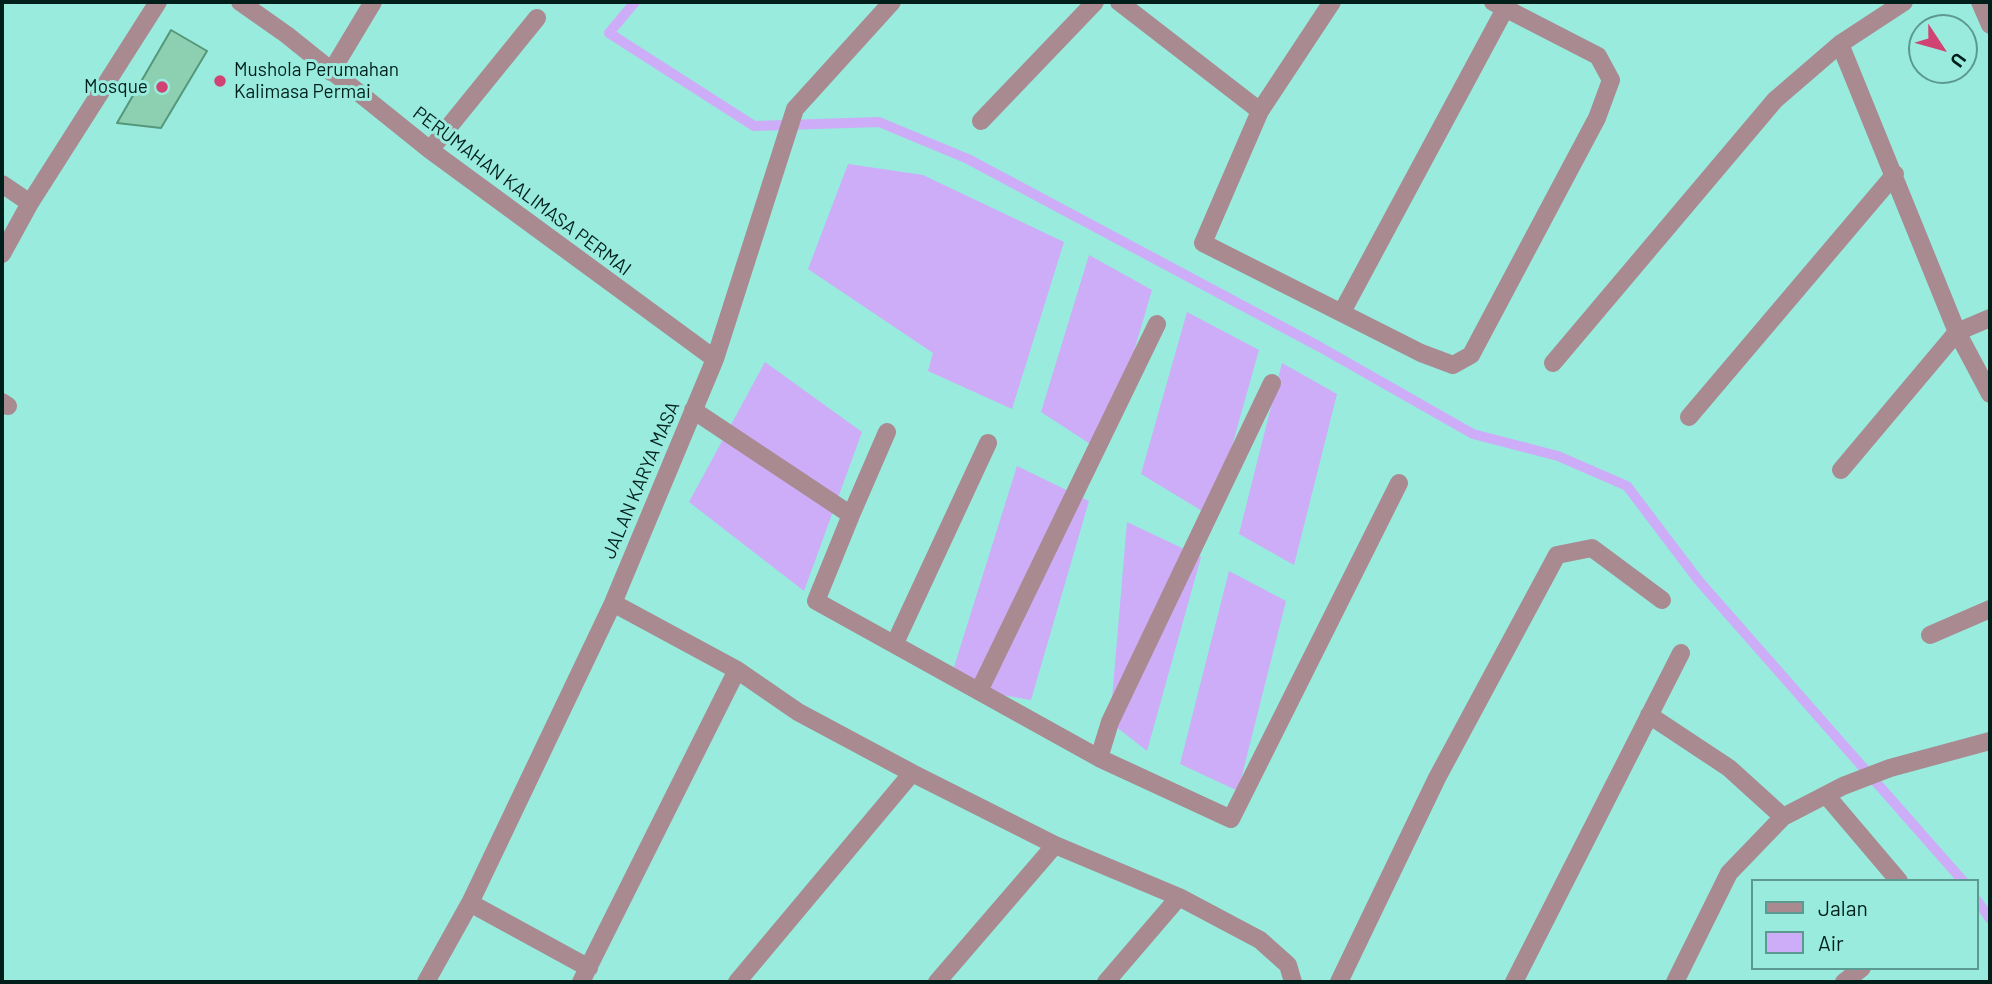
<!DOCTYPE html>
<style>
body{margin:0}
#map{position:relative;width:1992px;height:984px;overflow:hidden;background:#99ebde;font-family:Barlow,sans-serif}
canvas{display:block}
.frame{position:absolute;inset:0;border:4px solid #001f1b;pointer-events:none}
.legend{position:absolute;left:1751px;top:879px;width:228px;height:91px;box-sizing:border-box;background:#99ebde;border:2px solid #5c9990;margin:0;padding:9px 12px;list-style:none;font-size:21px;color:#001f1b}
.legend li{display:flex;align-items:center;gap:14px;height:35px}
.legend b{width:35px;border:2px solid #5c9990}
.north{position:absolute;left:1908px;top:14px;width:70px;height:70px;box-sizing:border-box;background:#99ebde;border:2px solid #5c9990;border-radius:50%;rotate:126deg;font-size:19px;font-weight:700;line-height:28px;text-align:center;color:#001f1b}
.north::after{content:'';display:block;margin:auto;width:24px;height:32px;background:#d04373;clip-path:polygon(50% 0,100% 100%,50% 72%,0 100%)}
</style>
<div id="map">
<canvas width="1992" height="984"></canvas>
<div class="frame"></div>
<ul class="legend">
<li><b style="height:9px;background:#a88a90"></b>Jalan</li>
<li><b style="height:19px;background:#cdadf7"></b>Air</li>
</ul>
<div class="north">U</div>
</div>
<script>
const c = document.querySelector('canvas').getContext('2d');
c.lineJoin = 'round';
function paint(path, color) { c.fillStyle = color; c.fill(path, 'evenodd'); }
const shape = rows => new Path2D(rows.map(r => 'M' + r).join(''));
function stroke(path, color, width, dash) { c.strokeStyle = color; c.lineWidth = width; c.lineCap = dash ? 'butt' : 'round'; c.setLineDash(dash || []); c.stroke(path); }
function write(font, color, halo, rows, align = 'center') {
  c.font = font + ' Barlow,sans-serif'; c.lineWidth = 6; c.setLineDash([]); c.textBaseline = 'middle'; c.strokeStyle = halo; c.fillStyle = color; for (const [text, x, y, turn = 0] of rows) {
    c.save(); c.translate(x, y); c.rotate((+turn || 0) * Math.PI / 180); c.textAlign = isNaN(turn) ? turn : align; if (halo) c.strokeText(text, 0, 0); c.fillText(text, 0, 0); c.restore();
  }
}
paint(shape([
 [848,164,923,175,1064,242,1012,409,928,371,933,353,808,269],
 [1089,255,1152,290,1104,453,1041,412],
 [1187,312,1259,350,1212,517,1141,474],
 [765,362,862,432,804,591,689,502],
 [1282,363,1337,394,1294,565,1239,534],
 [1017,466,1089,501,1031,700,979,691,954,667],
 [1127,522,1201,557,1147,751,1110,722],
 [1229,571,1286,601,1238,791,1180,764]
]), '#cdadf7');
stroke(shape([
 [635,2,609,33,754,126,879,122,968,159,1320,347,1473,434,1558,456,1627,486,1699,581,1963,881],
 [1976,899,1990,919]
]), '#cdadf7', 10);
const building = shape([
 [171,30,207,51,161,128,117,123,171,30]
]);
paint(building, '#8dd0b1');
stroke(building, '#55977a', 2);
stroke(shape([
 [240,2,287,35,430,150,715,359],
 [1119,2,1260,111],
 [1332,2,1260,111,1203,243,1421,353,1453,365,1471,355,1597,118,1611,80,1598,56,1493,2],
 [1980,2,1990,25],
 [1840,44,1957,332,1841,470],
 [331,72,373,2],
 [981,121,1095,2],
 [430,150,537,18],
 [2,184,30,203],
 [2,254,30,203,158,2],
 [1342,312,1506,7],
 [1990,318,1957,332,1990,394],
 [1553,363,1775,100,1840,44,1904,2],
 [2,402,8,406],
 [693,410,851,515,887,432],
 [1689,417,1895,174],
 [851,515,816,601,1099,758,1231,819,1399,483],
 [613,603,737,670,798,712,912,773,1055,845,1179,897,1260,940,1288,965,1293,982],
 [1930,635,1990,609],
 [895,643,988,443],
 [979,691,1157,324],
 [1649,715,1729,768,1783,817],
 [1099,758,1110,722,1272,383],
 [1826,795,1899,881],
 [470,903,589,968],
 [426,982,470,903,613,603,715,359,795,109,892,2],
 [581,982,737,670],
 [737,982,912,773],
 [937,982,1055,845],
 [1106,982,1179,897],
 [1339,982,1437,778,1557,555,1592,548,1662,600],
 [1514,982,1681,653],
 [1675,982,1729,873,1783,817,1843,786,1890,768,1990,741],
 [1844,982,1862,968]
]), '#a88a90', 18);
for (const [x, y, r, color] of [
 [220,81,7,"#d04373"],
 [162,87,7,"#d04373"]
]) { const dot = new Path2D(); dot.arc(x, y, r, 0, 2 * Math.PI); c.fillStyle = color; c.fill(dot); stroke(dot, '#99ebde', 2.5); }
write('19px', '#001f1b', '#99ebde', [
 ["Mushola Perumahan",234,70],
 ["Kalimasa Permai",234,92],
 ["Mosque",148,87,"right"]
], 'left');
write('19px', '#001f1b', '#99ebde', [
 ["PERUMAHAN KALIMASA PERMAI",522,191,37],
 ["JALAN KARYA MASA",641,480,-67]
]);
</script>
